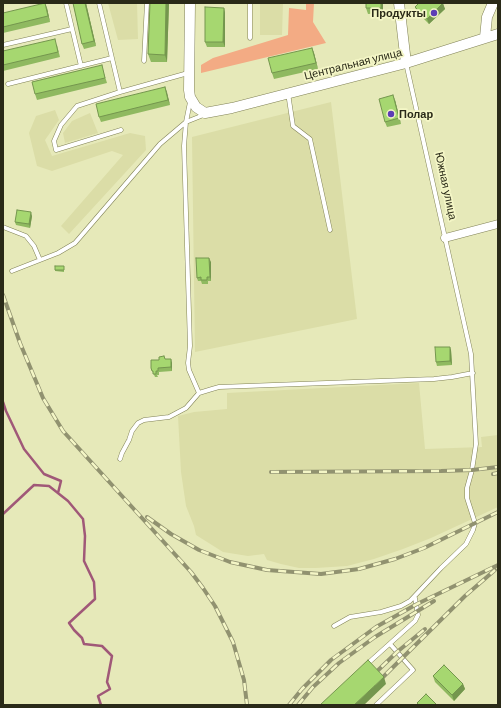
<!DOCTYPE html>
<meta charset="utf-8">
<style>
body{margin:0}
#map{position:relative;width:501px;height:708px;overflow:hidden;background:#e6e9b9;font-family:Barlow,sans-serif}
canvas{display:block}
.frame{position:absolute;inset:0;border:4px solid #2a2a18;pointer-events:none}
</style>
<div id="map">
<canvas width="501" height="708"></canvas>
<div class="frame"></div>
</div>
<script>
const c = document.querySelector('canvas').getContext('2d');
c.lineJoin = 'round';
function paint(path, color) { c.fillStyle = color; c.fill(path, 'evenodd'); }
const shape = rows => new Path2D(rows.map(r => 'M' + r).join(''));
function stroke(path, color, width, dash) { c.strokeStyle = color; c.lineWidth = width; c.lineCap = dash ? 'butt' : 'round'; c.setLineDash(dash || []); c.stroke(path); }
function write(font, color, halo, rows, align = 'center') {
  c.font = font + ' Barlow,sans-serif'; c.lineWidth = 3.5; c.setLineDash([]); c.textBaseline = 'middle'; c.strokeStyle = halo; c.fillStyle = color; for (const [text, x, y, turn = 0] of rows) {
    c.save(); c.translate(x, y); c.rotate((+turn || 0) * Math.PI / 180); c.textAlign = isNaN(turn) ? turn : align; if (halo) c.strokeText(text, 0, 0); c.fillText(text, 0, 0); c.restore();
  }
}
paint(shape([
 [108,3,137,3,138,39,118,40],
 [260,3,283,3,282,35,260,35],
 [331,102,357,319,195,352,192,137],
 [55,110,59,120,45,140,52,156,130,133,145,136,146,150,69,234,61,226,123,155,112,151,52,171,37,166,29,133,36,116],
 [90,113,98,133,65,143,63,133,72,121],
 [419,383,425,449,482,447,481,437,498,435,498,507,431,538,403,549,374,559,347,566,316,568,299,568,281,564,267,560,264,554,248,556,223,552,196,535,194,526,186,506,181,472,178,416,194,412,227,409,227,393]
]), '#dbdda7');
paint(shape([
 [306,3,314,3,313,22,326,43,201,73,201,65,213,58,288,35,289,8,306,10]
]), '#f3ab84');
stroke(shape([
 [3,402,6,411,24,449,44,474,61,481,58,493],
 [3,514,34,485,49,486,68,501,83,519,85,536,84,561,94,582,95,599,69,623,74,630,82,638,84,644,102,646,112,656,107,682,110,689,98,696,101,705]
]), '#a05878', 2.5);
const service = shape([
 [66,3,81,66],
 [99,3,120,92,188,73],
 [250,38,250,3],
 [3,45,72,29],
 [144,61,147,3],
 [8,84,112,58],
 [120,92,77,106,61,125,54,141,56,150,121,130],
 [288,93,293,126,310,139,330,230],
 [190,102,186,122,184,146,190,346,188,363,189,370,199,393],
 [3,227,26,236,34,246,40,260],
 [12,271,58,253,75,243,160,144,186,122,206,114],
 [120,459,122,453,129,440,132,431,138,423,144,420,169,417,186,408,199,393,212,389,219,387,434,379,452,377,473,373],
 [334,626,350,617,381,612,401,606,410,601,441,568,466,544,473,530,475,523,467,498,467,488,472,470,476,444,471,354,406,63],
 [366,665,415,621,418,615,415,598],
 [376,705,413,670,390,644]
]);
const minor = shape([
 [445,238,498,224]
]);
const tertiary = shape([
 [190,3,189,90,190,97,196,107,205,113,232,108,406,63,498,34],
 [399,3,406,63],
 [485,37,487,17,493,3]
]);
stroke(service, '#818257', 5);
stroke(minor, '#818257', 9);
stroke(tertiary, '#818257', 11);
stroke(service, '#fff', 4);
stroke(minor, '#fff', 8);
stroke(tertiary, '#fff', 10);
const rail = shape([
 [3,295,20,343,43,398,63,431,191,572,203,588,215,606,233,642,244,680,247,705],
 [271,472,441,471,472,470,498,467],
 [493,474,498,473],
 [147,517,171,534,199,550,230,562,267,570,321,574,359,569,395,559,424,548,498,512],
 [370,678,397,652,425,629],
 [375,685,465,596,495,570],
 [289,705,302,689,331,660,376,627,417,604,498,565],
 [298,705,313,687,339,663,375,637,434,601]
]);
stroke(rail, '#919270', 4);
stroke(rail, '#f4f6c6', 2.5, [8]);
paint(shape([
 [73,3,86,3,96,46,84,49,82,44],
 [150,3,169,3,167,62,151,62,148,54],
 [383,3,383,13,368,14,366,8],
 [417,3,442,3,445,9,429,24,417,12,415,7,418,4],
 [47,8,50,22,3,33,3,13],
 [224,8,225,13,225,47,207,47,205,42],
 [57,45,60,57,3,71,3,51],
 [312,48,314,53,318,69,274,79,272,73],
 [103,70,107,83,37,100,35,94],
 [165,87,170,105,101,122,99,117],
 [395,100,401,124,387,127,385,122],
 [32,216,30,228,16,225,15,222],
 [211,262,211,281,208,281,208,284,202,284,201,281,198,281,197,278],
 [64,266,64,272,55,271,55,270],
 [451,350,452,365,437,366,436,362],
 [166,359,172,363,172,371,159,372,159,375,157,375,158,377,155,377,151,368,159,360],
 [433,676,463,684,465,689,454,701,435,682]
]), '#8fb960');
paint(shape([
 [45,3,47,8,50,22,48,16],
 [85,3,86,3,96,46,94,41],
 [166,3,169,3,167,62,165,55],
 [381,3,383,3,383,13,381,8],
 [443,3,445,9,429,24,427,19],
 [224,8,225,13,225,47,223,42],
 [312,48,314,53,318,69,316,63],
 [165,87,167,92,170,105,168,100],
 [393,95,395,100,401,124,399,118],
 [31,212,32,216,30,228,29,224],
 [209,258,211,262,211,281,210,277],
 [450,347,451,350,452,365,450,361],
 [171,359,172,363,172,371,171,367],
 [384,677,386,684,364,705,354,705],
 [463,684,465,689,454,701,452,695]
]), '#74964e');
const building = shape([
 [45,3,48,16,3,27,3,13,45,3],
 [73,3,85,3,94,41,82,44,73,3],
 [150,3,166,3,165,55,148,54,150,3],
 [366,3,381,3,381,8,366,8,366,3],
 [419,3,443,3,427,19,415,7,419,3],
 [205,7,224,8,223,42,205,42,205,7],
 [55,39,58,52,3,65,3,51,55,39],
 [312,48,316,63,272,73,268,58,312,48],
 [102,65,105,78,35,94,32,82,102,65],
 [165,87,168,100,99,117,96,104,165,87],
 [393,95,399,118,385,122,379,99,393,95],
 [17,210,31,212,29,224,15,222,17,210],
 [196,258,209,258,210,277,207,277,207,280,201,280,201,277,197,278,196,258],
 [55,266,64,266,64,270,55,270,55,266],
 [435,347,450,347,450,361,436,362,435,347],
 [164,356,165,359,171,359,171,367,158,368,158,371,156,371,156,374,153,374,153,371,152,371,151,368,151,360,159,360,159,357,164,356],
 [368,660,384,677,354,705,320,705,368,660],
 [444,665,463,684,452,695,433,676,444,665],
 [426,694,437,705,419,705,417,703,426,694]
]);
paint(building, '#a6d770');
stroke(building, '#74964e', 1);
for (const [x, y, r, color] of [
 [434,13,4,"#5d3db5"],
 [391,114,4,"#5d3db5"]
]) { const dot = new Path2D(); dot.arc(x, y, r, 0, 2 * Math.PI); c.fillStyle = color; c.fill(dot); stroke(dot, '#f4f6c6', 1.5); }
write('bold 11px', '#2a2a18', '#f4f6c6', [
 ["Продукты",426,13],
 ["Полар",399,114,"left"]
], 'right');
write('11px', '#2a2a18', '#f4f6c6', [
 ["Центральная улица",353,64,-14],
 ["Южная улица",446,186,78]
]);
</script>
